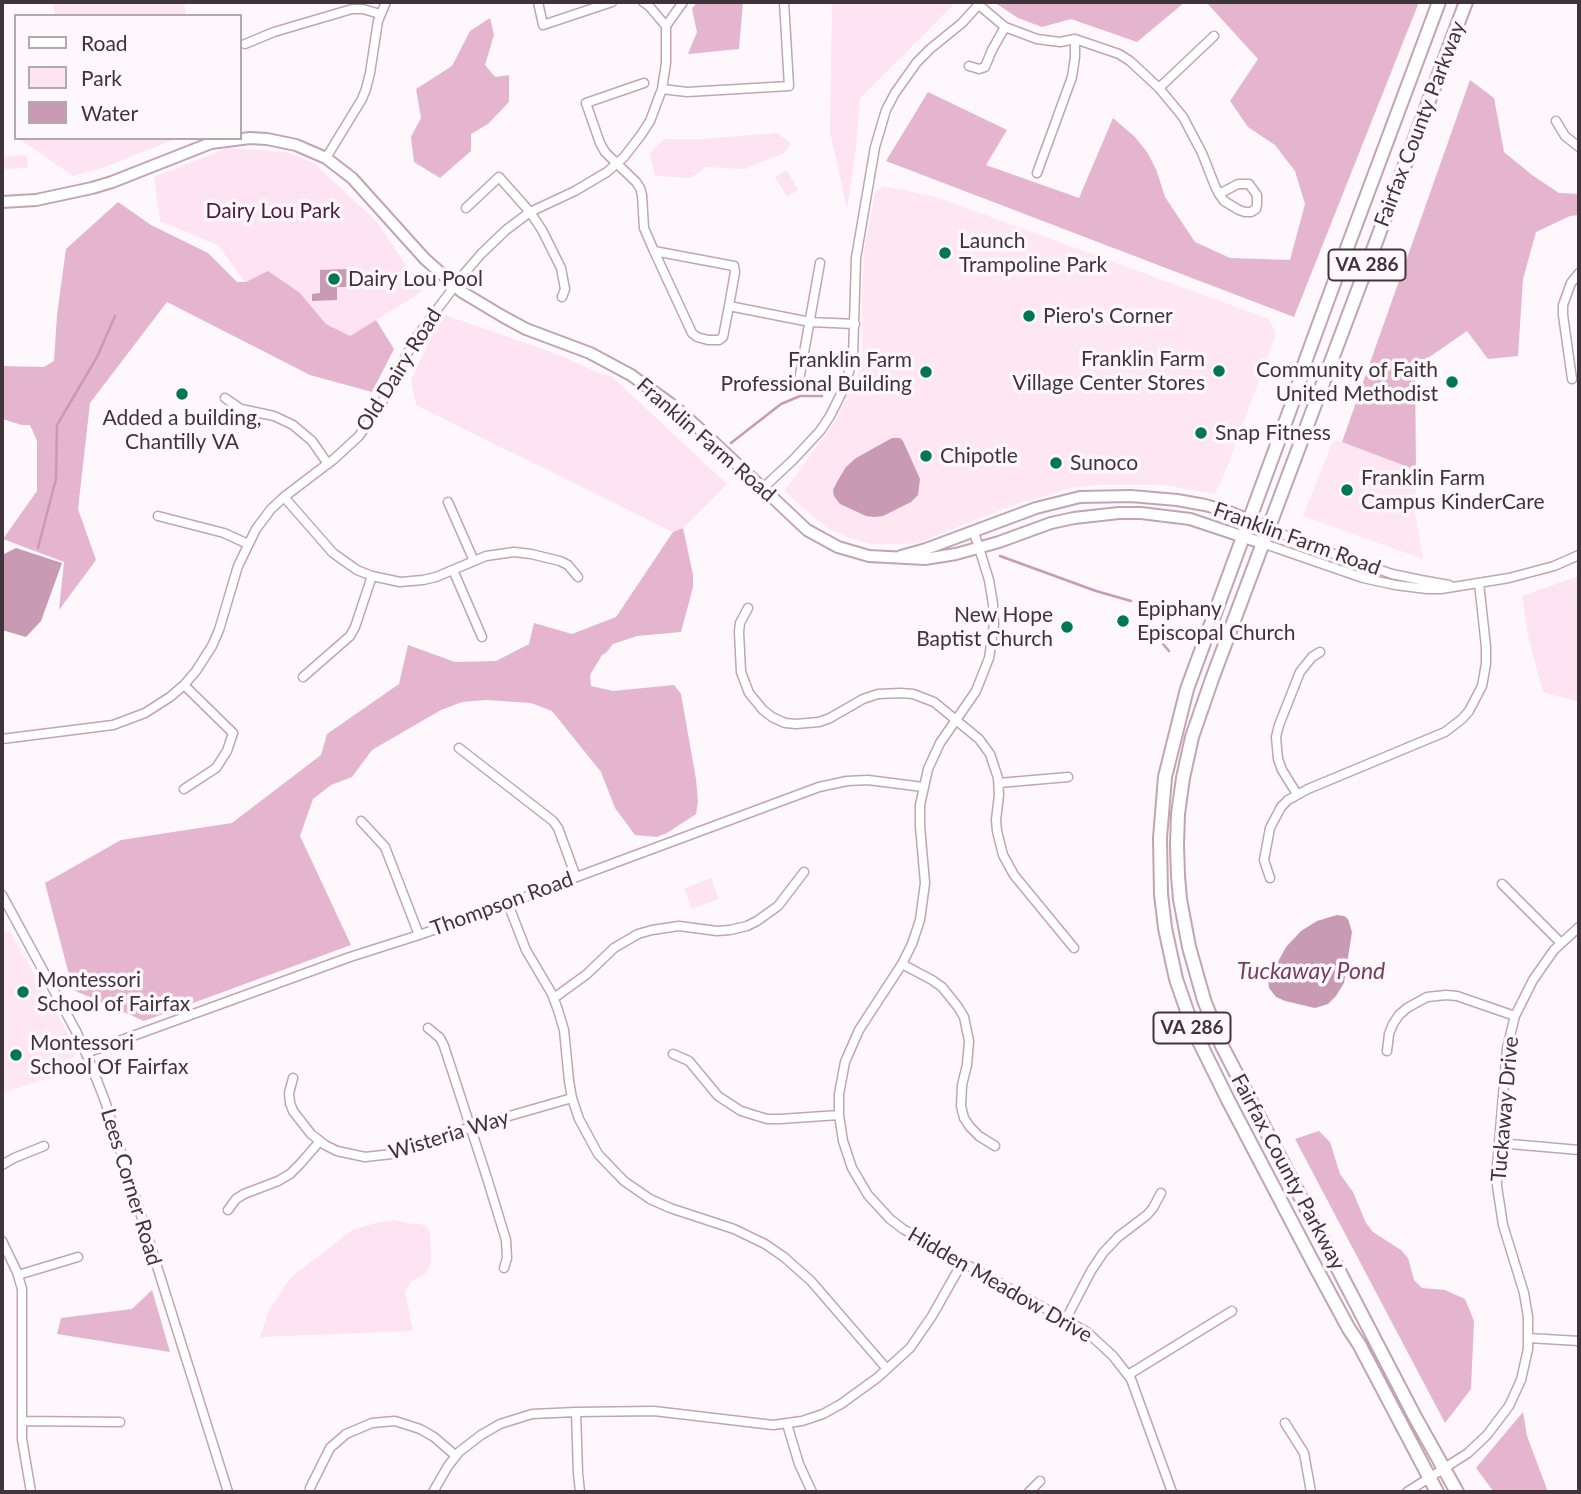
<!DOCTYPE html>
<style>
body{margin:0}
#map{position:relative;width:1581px;height:1494px;overflow:hidden;background:#fef7fb;font-family:Lato,sans-serif}
canvas{display:block}
.frame{position:absolute;inset:0;border:4px solid #40343b;pointer-events:none}
.legend{position:absolute;left:14px;top:14px;width:228px;height:126px;box-sizing:border-box;background:#fef7fb;border:2px solid #b2a9ae;margin:0;padding:9px 12px;list-style:none;font-size:21px;color:#40343b}
.legend li{display:flex;align-items:center;gap:14px;height:35px}
.legend b{width:35px;border:2px solid #b2a9ae}
</style>
<div id="map">
<canvas width="1581" height="1494"></canvas>
<div class="frame"></div>
<ul class="legend">
<li><b style="height:9px;background:#fff"></b>Road</li>
<li><b style="height:19px;background:#fee3f2"></b>Park</li>
<li><b style="height:19px;background:#c89ab4"></b>Water</li>
</ul>
</div>
<script>
const c = document.querySelector('canvas').getContext('2d');
c.lineJoin = 'round';
function paint(path, color) { c.fillStyle = color; c.fill(path, 'evenodd'); }
const shape = rows => new Path2D(rows.map(r => 'M' + r).join(''));
function stroke(path, color, width, dash) { c.strokeStyle = color; c.lineWidth = width; c.lineCap = dash ? 'butt' : 'round'; c.setLineDash(dash || []); c.stroke(path); }
function write(font, color, halo, rows, align = 'center') {
  c.font = font + ' Lato,sans-serif'; c.lineWidth = 7; c.setLineDash([]); c.textBaseline = 'middle'; c.strokeStyle = halo; c.fillStyle = color; for (const [text, x, y, turn = 0] of rows) {
    c.save(); c.translate(x, y); c.rotate((+turn || 0) * Math.PI / 180); c.textAlign = isNaN(turn) ? turn : align; if (halo) c.strokeText(text, 0, 0); c.fillText(text, 0, 0); c.restore();
  }
}
paint(shape([
 [884,186,936,197,1269,319,1276,334,1226,470,1215,494,1164,485,1101,485,1075,487,1016,504,917,543,899,544,871,544,847,537,828,529,784,491,834,423,849,392,855,390,863,354,862,302,864,251,875,192],
 [1333,441,1342,442,1416,470,1415,513,1423,559,1303,516],
 [10,931,78,1052,58,1075,2,1093,2,933]
]), '#fee6f3');
paint(shape([
 [53,2,184,2,186,16,55,16],
 [832,2,956,2,860,98,856,149,847,208,830,132],
 [777,133,791,143,784,153,745,169,706,167,691,178,655,176,650,153,664,139,702,139],
 [18,138,178,138,105,167,73,176],
 [227,148,285,152,314,163,377,222,423,291,350,336,326,324,300,293,245,282,218,245,160,221,154,177],
 [26,155,28,168,2,169,2,157],
 [787,170,798,190,787,197,775,177],
 [442,314,554,353,597,372,611,376,727,484,683,528,673,532,416,405,411,380],
 [1579,576,1579,702,1543,692,1529,640,1522,596],
 [711,878,719,899,692,909,684,889],
 [394,1220,411,1224,422,1224,427,1227,430,1233,431,1257,429,1269,425,1274,410,1282,405,1292,413,1331,260,1337,269,1310,289,1280,298,1272,352,1230,376,1223]
]), '#fee3f2');
paint(shape([
 [697,2,743,2,739,49,688,54,697,32,692,9],
 [998,2,1185,2,1137,42,1071,19,1042,27,1018,18,997,4],
 [1206,2,1419,2,1294,317,886,161,928,92,1007,130,986,165,1079,198,1113,118,1135,137,1147,152,1156,169,1165,197,1195,242,1230,258,1290,260,1305,204,1295,171,1275,145,1248,127,1230,101,1258,59],
 [490,18,494,35,485,65,495,77,509,75,509,102,488,124,471,134,471,151,440,178,414,162,411,137,421,118,416,89,452,66,470,31],
 [1470,80,1494,98,1504,152,1532,175,1559,193,1579,194,1579,215,1570,216,1536,232,1523,279,1518,356,1488,359,1467,331,1415,367,1416,470,1342,442],
 [118,202,151,225,208,253,237,282,246,282,268,271,300,293,326,324,350,336,376,320,394,349,372,392,310,375,167,302,90,403,78,509,96,560,59,610,64,562,3,539,37,491,37,441,30,425,22,425,2,419,2,366,44,367,54,361,57,315,66,249],
 [683,528,693,575,693,587,681,632,637,636,613,644,606,653,602,655,590,675,591,686,613,691,674,685,681,694,696,779,698,802,696,814,667,833,657,837,635,835,615,808,601,772,552,711,531,703,486,700,462,702,441,710,372,750,352,777,331,785,313,799,300,836,351,945,144,1021,73,990,45,883,121,840,232,823,321,755,327,734,399,684,408,645,455,662,496,661,529,644,534,623,572,634,616,617,673,532],
 [1319,1131,1330,1142,1340,1174,1353,1192,1366,1223,1373,1232,1401,1250,1408,1258,1414,1280,1422,1288,1445,1290,1465,1299,1474,1321,1471,1389,1445,1423,1295,1139],
 [152,1290,170,1352,57,1334,61,1318,132,1309],
 [1523,1412,1527,1436,1548,1492,1494,1492,1476,1468]
]), '#e5b5d0');
paint(shape([
 [347,269,347,287,337,287,337,300,312,301,312,294,320,293,320,270],
 [892,438,900,438,903,441,920,479,918,495,911,502,883,516,874,517,866,516,840,504,834,496,833,490,838,480,846,467,856,458],
 [16,548,62,563,41,621,26,637,2,630,2,555],
 [1337,915,1344,916,1348,919,1352,932,1344,983,1336,996,1328,1004,1315,1008,1285,1001,1276,997,1269,988,1268,980,1286,947,1301,931,1317,921]
]), '#c89ab4');
stroke(shape([
 [731,443,781,404,800,396,822,396],
 [38,548,56,479,57,425,97,357,115,316],
 [1000,556,1096,591,1131,601],
 [1163,644,1169,651]
]), '#c89ab4', 2.5);
const minor = shape([
 [538,2,543,25,612,2],
 [643,2,649,6,666,26],
 [979,5,1005,27,1037,39,1060,42,1075,39,1119,54,1130,61,1159,88,1183,117,1202,153,1215,186,1219,194,1224,201,1239,210,1245,212,1251,212,1256,209,1257,205,1257,195,1249,184,1238,184,1219,194],
 [666,26,683,2],
 [245,44,274,32,352,9,363,9,380,14],
 [969,66,979,69,985,67,992,50,1005,27],
 [644,83,586,103,600,143,605,152,636,182,640,188,642,195,644,228,654,251,692,333,697,337,708,340,719,340,723,337,729,306,735,272,734,266,654,251],
 [1159,88,1214,36],
 [662,89,687,92,789,86,784,2],
 [1556,121,1565,136,1579,147],
 [326,158,362,99,366,89,370,73,378,21,386,2],
 [1037,173,1072,77,1075,57,1075,39],
 [466,208,499,177,530,212,542,230,561,268,565,289,562,297],
 [729,306,810,322,855,324],
 [800,375,820,263],
 [1572,379,1563,315,1563,305,1571,283,1579,273],
 [225,398,241,409,274,416,293,425,312,441,328,464],
 [763,488,793,460,820,431,830,416,845,386,853,357,856,258,875,147,886,110,895,93,917,62,930,49,962,23,981,2],
 [284,497,333,553,357,570,372,576,400,582,423,580,436,577,486,556,514,552,531,554,560,561,568,565,578,577],
 [448,502,474,561],
 [158,516,224,533,248,544],
 [1268,528,1311,546,1392,574,1421,580,1449,585],
 [974,532,989,580,993,604,994,624,989,658,976,691,940,743,928,769,920,805,920,826,925,883,920,920,912,944,902,964,859,1030,845,1062,839,1094,839,1115,843,1141,852,1168,868,1195,890,1219,903,1229,1087,1332,1113,1356,1131,1379,1172,1492],
 [1262,543,1363,578,1395,585,1427,589,1441,589,1509,578,1554,566,1579,555],
 [453,570,482,637],
 [748,608,740,623,739,632,741,672,749,693,763,710,772,717,785,723,796,724,819,722,830,718,863,699,878,694,901,693,913,694,934,702,979,739,990,754,998,778,999,795,996,820,997,831,1003,855,1014,875,1074,948],
 [303,677,350,636,355,627,372,576],
 [2,739,113,725,145,713,170,697,184,685,196,671,212,646,219,630,238,566,256,529,271,509,284,497,334,459,359,436,380,406,415,339,463,275,481,254,506,230,530,212,575,191,607,172,624,157,641,135,650,121,662,89,666,63,666,26],
 [459,748,553,821,558,828,576,877],
 [999,783,1068,777],
 [184,789,216,768,227,751,233,733,184,685],
 [1297,794,1282,770,1278,759,1276,737,1279,725,1300,672,1312,657,1320,652],
 [361,821,385,847,419,935],
 [1270,878,1264,860,1270,828,1281,807,1288,800,1308,789,1445,732,1462,719,1469,711,1482,686,1486,664,1486,647,1479,583],
 [1502,884,1561,943],
 [2,895,77,1033,91,1065,105,1101,228,1492],
 [508,904,526,950,552,994,558,1010,564,1030,569,1081,572,1098,579,1119,598,1154,624,1181,650,1199,670,1208,734,1229,765,1244,784,1257,811,1281,887,1369],
 [902,964,932,980,942,987,958,1007,964,1017,969,1041,967,1065,962,1085,961,1106,964,1118,970,1127,979,1136,995,1146],
 [554,998,587,974,614,948,638,934,652,930,679,926,717,931,730,930,747,926,757,921,778,906,804,872],
 [428,1028,440,1038,444,1046,487,1178,506,1240,507,1258,504,1268],
 [1387,1051,1389,1034,1393,1024,1399,1015,1407,1008,1427,997,1446,995,1457,996,1515,1016],
 [86,1053,350,957,419,935,508,904,555,885,819,787,847,781,868,780,923,787],
 [673,1054,689,1061,718,1096,741,1111,767,1119,780,1119,839,1115],
 [293,1078,289,1093,290,1103,293,1111,311,1134,325,1145,337,1151,365,1157,392,1154,471,1127,572,1098],
 [1499,1143,1579,1150],
 [2,1165,14,1158,44,1146],
 [228,1210,236,1199,244,1194,278,1181,290,1174,300,1164,320,1141],
 [2,1241,17,1272,22,1289,22,1439,31,1492],
 [18,1275,78,1257],
 [1066,1319,1091,1271,1103,1253,1118,1237,1147,1215,1153,1208,1161,1193],
 [1528,1338,1579,1341],
 [1128,1375,1232,1311],
 [576,1412,578,1473,580,1492],
 [22,1421,120,1422],
 [1285,1423,1304,1453,1311,1492],
 [787,1424,799,1464,812,1492],
 [310,1488,330,1448,346,1434,372,1423,395,1421,420,1429,434,1437,456,1456],
 [433,1492,448,1466,459,1452,481,1435,500,1424,532,1414,576,1412,654,1411,773,1425,802,1421,823,1414,841,1404,877,1378,910,1348,932,1316,962,1263],
 [1029,1492,1040,1481],
 [1407,1492,1468,1453,1487,1435,1509,1406,1521,1380,1528,1349,1528,1317,1524,1293,1503,1225,1497,1186,1497,1167,1507,1048,1515,1016,1533,980,1554,950,1579,927]
]);
const major = shape([
 [2,202,36,200,92,188,112,182,211,143,250,138,267,139,296,145,326,158,352,178,425,259,462,292,502,316,526,329,590,353,631,375,675,407,703,432,807,530,838,547,869,556,925,559,956,554,999,542,1051,523,1074,518,1119,513,1141,513,1190,519,1262,543],
 [901,556,926,549,1036,508,1080,497,1131,496,1177,500,1205,505,1227,511,1268,528]
]);
const highway = shape([
 [1437,1492,1359,1344,1349,1329,1316,1268,1228,1100,1194,1031,1176,979,1165,928,1161,894,1160,838,1165,777,1187,689,1295,396,1305,362,1334,283,1439,2],
 [1457,1492,1415,1417,1222,1046,1204,1000,1189,947,1180,899,1178,876,1177,845,1178,814,1183,778,1192,737,1212,679,1466,2]
]);
stroke(minor, '#c2a4b5', 11);
stroke(major, '#c2a4b5', 14);
stroke(highway, '#c2a4b5', 16);
stroke(minor, '#fff', 8);
stroke(major, '#fff', 10);
stroke(highway, '#fff', 12);
for (const [x, y, r, color] of [
 [945,253,7,"#007753"],
 [334,279,7,"#007753"],
 [1029,316,7,"#007753"],
 [1219,371,7,"#007753"],
 [926,372,7,"#007753"],
 [1452,382,7,"#007753"],
 [182,394,7,"#007753"],
 [1201,433,7,"#007753"],
 [926,456,7,"#007753"],
 [1056,463,7,"#007753"],
 [1347,490,7,"#007753"],
 [1123,621,7,"#007753"],
 [1067,627,7,"#007753"],
 [23,992,7,"#007753"],
 [16,1055,7,"#007753"]
]) { const dot = new Path2D(); dot.arc(x, y, r, 0, 2 * Math.PI); c.fillStyle = color; c.fill(dot); stroke(dot, '#fef7fb', 2.5); }
for (const [x, y, w] of [
 [1367,265,77],
 [1192,1028,77]
]) { const box = new Path2D(); box.roundRect(x - w / 2, y - 15.5, w, 31, 5); c.fillStyle = '#fef7fb'; c.fill(box); stroke(box, '#40343b', 2); }
write('bold 19px', '#40343b', null, [
 ["VA 286",1367,265],
 ["VA 286",1192,1028]
]);
write('21px', '#40343b', '#fef7fb', [
 ["Fairfax County Parkway",1420,124,-69],
 ["Old Dairy Road",399,370,-58],
 ["Franklin Farm Road",706,440,41],
 ["Franklin Farm Road",1297,539,20],
 ["Thompson Road",502,904,-20],
 ["Tuckaway Drive",1505,1109,-85],
 ["Wisteria Way",449,1135,-17],
 ["Fairfax County Parkway",1288,1172,62],
 ["Lees Corner Road",131,1187,73],
 ["Hidden Meadow Drive",1000,1285,30]
]);
write('21px', '#50193d', '#fef7fb', [
 ["Dairy Lou Park",273,211]
]);
write('21px', '#40343b', '#fef7fb', [
 ["Launch",959,241],
 ["Trampoline Park",959,265],
 ["Dairy Lou Pool",348,279],
 ["Piero's Corner",1043,316],
 ["Franklin Farm",1205,359,"right"],
 ["Village Center Stores",1205,383,"right"],
 ["Franklin Farm",912,360,"right"],
 ["Professional Building",912,384,"right"],
 ["Community of Faith",1438,370,"right"],
 ["United Methodist",1438,394,"right"],
 ["Added a building,",182,418,"center"],
 ["Chantilly VA",182,442,"center"],
 ["Snap Fitness",1215,433],
 ["Chipotle",940,456],
 ["Sunoco",1070,463],
 ["Franklin Farm",1361,478],
 ["Campus KinderCare",1361,502],
 ["Epiphany",1137,609],
 ["Episcopal Church",1137,633],
 ["New Hope",1053,615,"right"],
 ["Baptist Church",1053,639,"right"],
 ["Montessori",37,980],
 ["School of Fairfax",37,1004],
 ["Montessori",30,1043],
 ["School Of Fairfax",30,1067]
], 'left');
write('italic 23px', '#783d61', '#fef7fb', [
 ["Tuckaway Pond",1311,972]
]);
</script>
